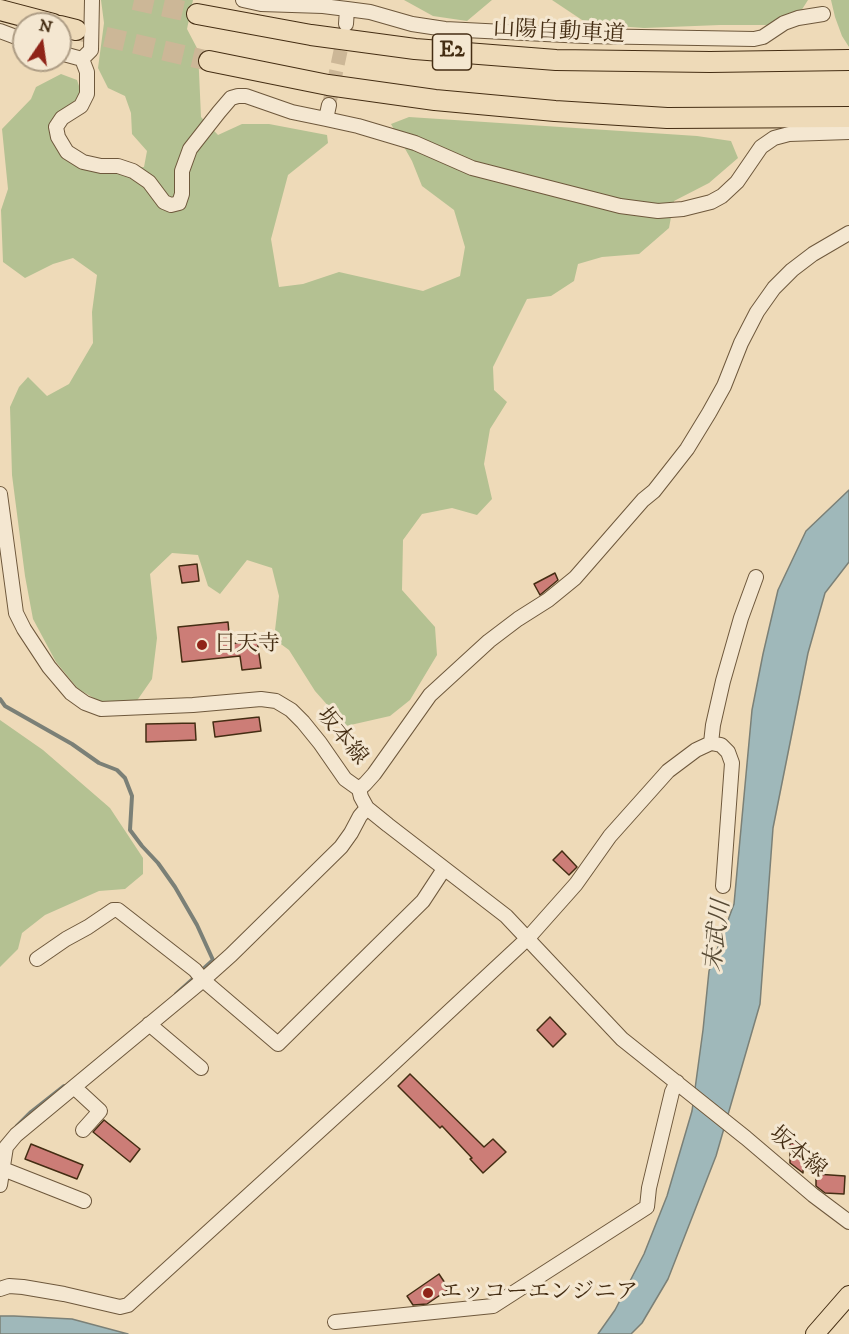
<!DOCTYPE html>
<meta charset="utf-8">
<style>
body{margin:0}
#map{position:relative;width:849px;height:1334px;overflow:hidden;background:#eedab8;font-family:"IM FELL DW Pica",serif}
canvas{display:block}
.north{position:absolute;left:12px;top:12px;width:60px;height:60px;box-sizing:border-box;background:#f4e7d1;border:2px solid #ae9d85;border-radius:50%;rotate:13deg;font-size:16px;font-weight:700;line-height:24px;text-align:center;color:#442d13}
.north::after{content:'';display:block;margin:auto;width:21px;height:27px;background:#8f2418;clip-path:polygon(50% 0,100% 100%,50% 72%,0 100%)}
</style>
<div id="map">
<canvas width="849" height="1334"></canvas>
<div class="north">N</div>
</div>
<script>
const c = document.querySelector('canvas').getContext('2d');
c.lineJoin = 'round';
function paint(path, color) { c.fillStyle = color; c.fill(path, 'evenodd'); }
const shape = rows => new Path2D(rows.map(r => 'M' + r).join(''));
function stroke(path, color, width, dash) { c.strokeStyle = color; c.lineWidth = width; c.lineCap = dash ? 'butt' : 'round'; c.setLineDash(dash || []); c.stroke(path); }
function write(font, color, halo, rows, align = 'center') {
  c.font = font + ' "IM FELL DW Pica","Noto Serif JP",serif'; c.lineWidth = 6; c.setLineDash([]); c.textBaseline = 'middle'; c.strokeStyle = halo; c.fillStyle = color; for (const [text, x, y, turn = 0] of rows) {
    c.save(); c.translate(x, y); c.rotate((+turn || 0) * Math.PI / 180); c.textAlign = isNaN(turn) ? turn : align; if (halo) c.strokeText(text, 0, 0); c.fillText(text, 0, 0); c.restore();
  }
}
paint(shape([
 [101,0,193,0,187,29,198,50,201,117,218,135,242,124,269,124,327,135,328,143,288,175,271,239,279,287,303,284,339,272,423,291,460,276,465,247,454,210,422,186,412,161,391,124,409,117,697,136,731,141,738,158,709,183,674,201,669,228,639,254,602,257,578,264,574,281,551,296,527,299,493,367,494,390,507,402,490,429,484,464,492,499,477,515,452,508,422,514,403,540,402,590,435,627,437,655,410,700,390,716,346,726,315,691,289,650,274,639,279,596,272,568,247,560,220,594,208,586,198,555,172,553,150,574,157,638,152,679,136,702,99,701,78,689,56,662,33,619,25,576,12,475,10,407,19,387,28,377,47,396,69,384,93,343,92,312,97,275,73,258,53,264,25,278,3,262,1,210,8,189,2,129,31,99,36,87,61,74,77,80,82,95,70,108,55,120,66,158,117,170,144,167,147,151,132,134,131,113,125,96,108,88,98,68,104,23],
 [404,0,492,0,467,21,433,16],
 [552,0,808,0,801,11,772,25,720,25,644,28,588,24],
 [831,0,849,0,849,47,842,36,835,17],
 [0,720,43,750,110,808,143,858,143,874,125,889,99,891,45,915,22,933,18,949,0,967]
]), '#b4c192');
const water = shape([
 [849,490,849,562,825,593,808,653,773,828,760,1004,716,1156,668,1279,642,1323,631,1334,598,1334,615,1310,644,1254,667,1196,692,1111,703,1030,709,971,734,904,752,710,763,654,778,590,806,531,849,490],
 [0,1316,14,1316,72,1319,128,1334,0,1334,0,1316]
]);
paint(water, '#9fb8ba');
stroke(water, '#7b8077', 1.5);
stroke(shape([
 [0,699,5,706,72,744,99,763,117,770,125,778,132,796,130,830,142,846,158,863,175,887,197,925,213,960,201,971],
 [176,994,195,977],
 [17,1126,31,1112,64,1086]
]), '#7b8077', 4);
const building = shape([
 [197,564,199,581,182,583,179,566,197,564],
 [555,573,558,580,540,595,534,584,555,573],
 [228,622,230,644,257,640,261,668,242,670,240,656,182,662,178,627,228,622],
 [259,717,261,731,215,737,213,722,259,717],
 [195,723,196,740,146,742,146,724,195,723],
 [562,851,577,867,569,875,553,860,562,851],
 [550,1017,566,1034,553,1047,537,1030,550,1017],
 [410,1074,484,1147,493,1139,506,1152,483,1173,470,1159,472,1158,442,1126,440,1128,398,1086,410,1074],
 [104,1120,140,1149,130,1162,93,1132,104,1120],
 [790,1143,804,1143,803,1173,790,1163,790,1143],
 [31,1144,83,1165,77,1179,25,1159,31,1144],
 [816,1174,845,1176,844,1194,825,1193,816,1186,816,1174],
 [439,1274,449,1289,427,1304,413,1305,407,1296,439,1274]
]);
paint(building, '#cc7d77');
stroke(building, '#442d13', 1.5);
stroke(shape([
 [329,105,345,30]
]), '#ccb797', 14, [14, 7]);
stroke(shape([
 [134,0,197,14],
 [76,30,209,61]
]), '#ccb797', 20, [20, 10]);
const minor = shape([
 [243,0,261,4,323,6,347,9,346,24],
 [347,9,370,12,412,24,445,29,585,36,754,39,763,37,784,23,798,18,823,14],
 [0,31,24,40],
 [60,53,82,59,91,50,92,0],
 [82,59,87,72,87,94,81,106,62,118,56,127,58,137,67,152,83,162,101,166,118,166,133,171,149,182,164,202,171,205,179,203,182,194,182,171,190,149,219,112,231,98,238,96,246,96,292,112,326,119,329,105],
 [326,119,358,126,415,143,472,168,620,206,658,211,683,209,711,202,722,196,737,182,761,147,774,138,789,134,849,132],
 [0,494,16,613,24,629,49,667,71,693,85,703,101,709,193,705,261,699,276,701,291,710,303,722,320,743,345,779,359,789,361,797,367,808,388,825,506,916,622,1039,746,1138,813,1195,849,1222],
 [711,743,713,725,723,681,741,618,756,577],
 [359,789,365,784,374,774,430,695,489,641,518,619,548,600,575,578,643,500,654,491,687,449,709,413,724,386,741,343,757,312,774,288,792,270,813,254,849,233],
 [37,959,66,939,88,927,113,910,118,910,195,970,203,980,278,1044,423,901,444,869],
 [149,1024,201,1068],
 [74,1087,100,1111,83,1130],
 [3,1169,84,1201],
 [0,1185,6,1147,16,1135,203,980,231,955,341,847,351,833,360,816,367,808],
 [0,1289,9,1286,23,1287,64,1294,120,1307,128,1305,382,1074,528,938,576,884,610,836,668,771,696,750,711,743,721,745,728,752,732,763,723,886],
 [335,1322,493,1306,647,1207,649,1188,672,1092,677,1082]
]);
const major = shape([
 [815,1334,849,1295]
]);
const highway = shape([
 [0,10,53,24],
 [197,14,311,35,415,49,556,60,710,62,849,60],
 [60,26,76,30],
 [209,61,328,85,435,100,555,111,667,118,849,117]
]);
stroke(minor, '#6e583c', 16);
stroke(major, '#442d13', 20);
stroke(highway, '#442d13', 22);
stroke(minor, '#f4e7d1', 14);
stroke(major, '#eedab8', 18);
stroke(highway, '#eedab8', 20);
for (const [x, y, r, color] of [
 [202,645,6,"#8f2418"],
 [428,1293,6,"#8f2418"]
]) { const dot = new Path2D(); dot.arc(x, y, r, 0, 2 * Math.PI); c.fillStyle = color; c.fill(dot); stroke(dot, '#f4e7d1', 2); }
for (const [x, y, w] of [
 [452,52,39]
]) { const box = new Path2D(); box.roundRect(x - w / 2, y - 18, w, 36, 4.5); c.fillStyle = '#f4e7d1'; c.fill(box); stroke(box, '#442d13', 1.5); }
write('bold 21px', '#442d13', null, [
 ["E2",452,52]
]);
write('22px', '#442d13', '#f4e7d1', [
 ["山陽自動車道",559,33,3],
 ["坂本線",341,737,51],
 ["坂本線",797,1153,40]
]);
write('22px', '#442d13', '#f4e7d1', [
 ["日天寺",214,645],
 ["エッコーエンジニア",440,1293]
], 'left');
write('italic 24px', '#564934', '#f4e7d1', [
 ["末武川",719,936,-83]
]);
</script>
